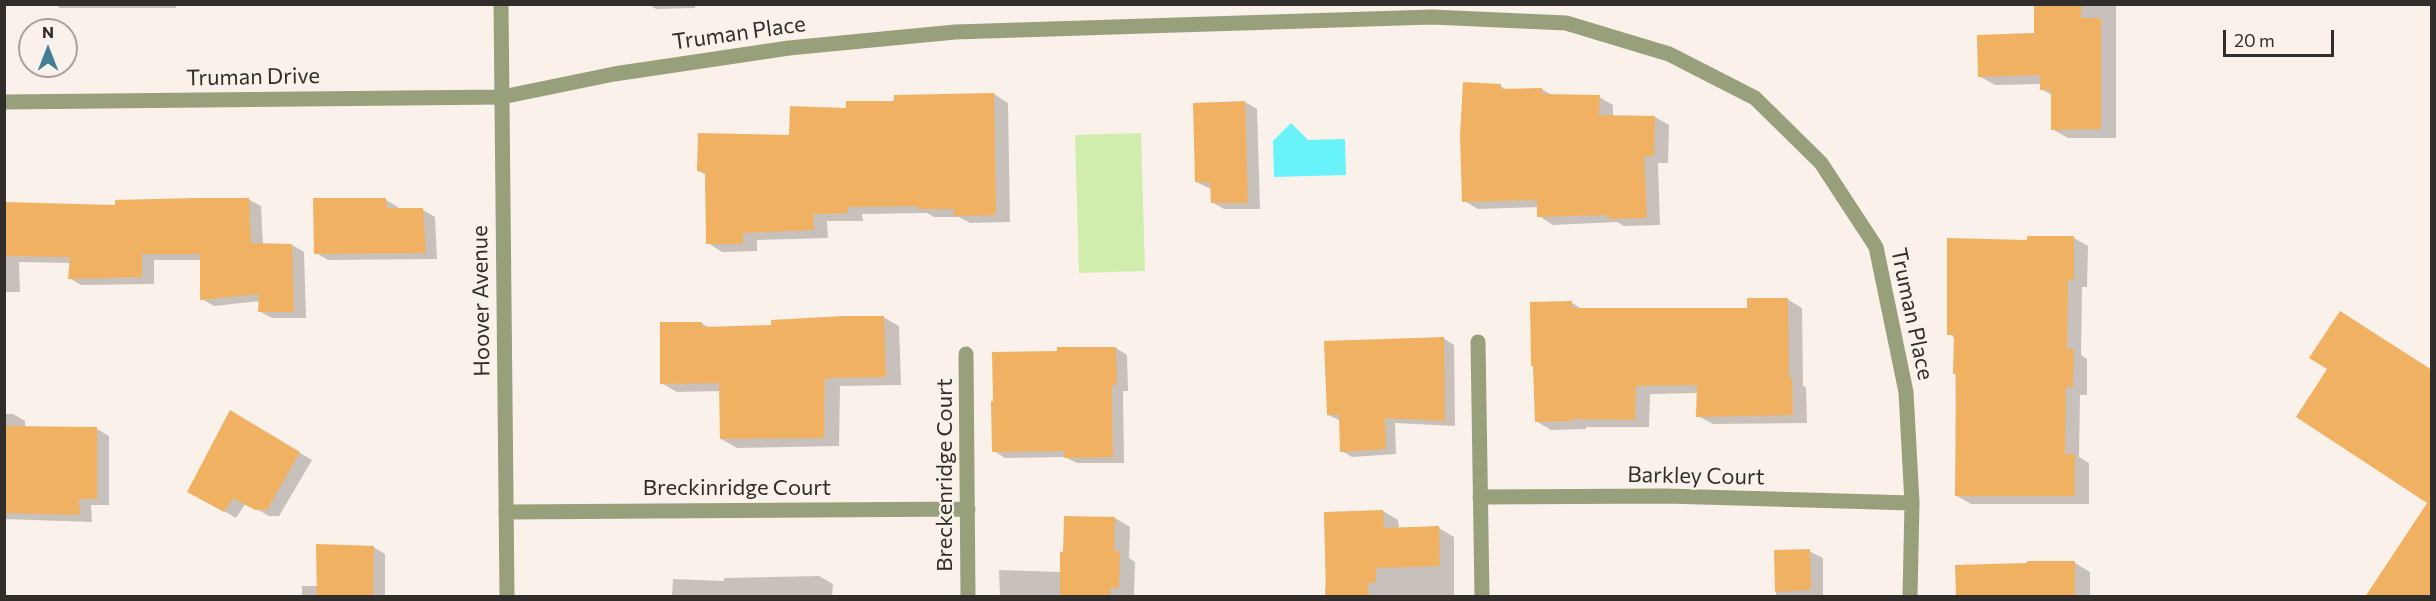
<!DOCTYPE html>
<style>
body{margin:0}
#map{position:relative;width:2436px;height:601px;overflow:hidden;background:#faf2ea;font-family:Commissioner,sans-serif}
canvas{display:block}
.frame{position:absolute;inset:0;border:6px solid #302d2a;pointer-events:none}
.north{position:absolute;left:18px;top:18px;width:60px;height:60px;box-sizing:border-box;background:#faf2ea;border:2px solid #a9a39d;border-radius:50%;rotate:0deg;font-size:16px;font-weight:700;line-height:24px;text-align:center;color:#302d2a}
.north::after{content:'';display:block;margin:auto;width:21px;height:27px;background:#427f95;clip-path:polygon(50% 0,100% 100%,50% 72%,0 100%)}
.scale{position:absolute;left:2223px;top:30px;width:111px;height:27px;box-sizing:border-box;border:3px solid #302d2a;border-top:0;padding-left:8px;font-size:18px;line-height:21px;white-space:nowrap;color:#302d2a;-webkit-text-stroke:4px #faf2ea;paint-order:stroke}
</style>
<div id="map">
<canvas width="2436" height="601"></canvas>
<div class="frame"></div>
<div class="north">N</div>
<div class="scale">20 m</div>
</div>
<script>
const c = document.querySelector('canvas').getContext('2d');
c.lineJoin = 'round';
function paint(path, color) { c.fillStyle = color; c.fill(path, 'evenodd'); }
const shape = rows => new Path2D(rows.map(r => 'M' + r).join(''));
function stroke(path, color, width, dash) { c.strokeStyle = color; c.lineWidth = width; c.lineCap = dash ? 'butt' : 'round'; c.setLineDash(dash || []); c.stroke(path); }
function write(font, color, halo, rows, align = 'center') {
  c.font = font + ' Commissioner,sans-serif'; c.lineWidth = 4.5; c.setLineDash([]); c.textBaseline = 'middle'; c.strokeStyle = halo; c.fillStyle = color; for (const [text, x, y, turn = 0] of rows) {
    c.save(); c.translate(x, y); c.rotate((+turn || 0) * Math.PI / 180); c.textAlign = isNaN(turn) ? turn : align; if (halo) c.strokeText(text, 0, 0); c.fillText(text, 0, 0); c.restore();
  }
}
paint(shape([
 [1141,133,1145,271,1079,273,1075,135]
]), '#d1edad');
paint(shape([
 [1291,123,1308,140,1345,139,1346,175,1274,177,1273,141]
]), '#68f3fa');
paint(shape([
 [55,4,176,4,176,8,60,8],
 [648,4,695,4,695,8,656,9],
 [2036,4,2116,4,2116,138,2068,138,2052,129,2052,95,2041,89,2041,84,1995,85,1979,76,2036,35],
 [1500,86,1508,90,1542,89,1553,96,1599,97,1613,105,1613,116,1655,117,1669,125,1668,163,1658,163,1660,225,1624,226,1617,222,1553,225,1539,216,1539,207,1478,209,1464,201],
 [994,94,1008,103,1010,222,970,223,959,217,934,217,927,213,862,214,863,221,827,221,828,238,757,240,757,251,722,252,708,243,706,175,698,171,791,137,847,109],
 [1245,102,1257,109,1260,209,1224,209,1212,202,1211,189,1196,182],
 [248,199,261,206,263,245,292,245,304,252,306,318,272,318,259,311,260,301,214,306,202,299,201,260,154,260,154,284,81,285,69,278,71,263,19,262,20,292,4,292,4,204,117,207],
 [386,200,398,207,398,209,423,210,435,217,437,259,328,260,316,253],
 [2074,238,2088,246,2087,287,2082,287,2081,355,2087,359,2087,395,2080,395,2079,457,2089,463,2089,504,1971,504,1957,496,1955,338,1949,334,2028,241],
 [1787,299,1802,308,1803,386,1806,387,1807,423,1713,424,1698,416,1699,393,1650,394,1649,427,1586,427,1586,429,1551,430,1536,421,1572,303,1582,309,1749,310],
 [883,317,899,326,901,385,840,386,839,446,737,448,721,439,721,391,677,392,661,383,701,323,710,328,773,327],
 [1443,338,1454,345,1455,426,1395,423,1396,454,1352,457,1342,451,1341,421,1328,415],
 [1116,348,1127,355,1128,391,1123,391,1124,463,1077,463,1065,457,1005,458,994,451,1059,352],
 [231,412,312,460,279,516,269,516,246,503,236,518,189,491],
 [4,414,13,414,25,421,25,427,97,429,109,436,109,505,91,505,92,522,4,519],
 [1383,511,1398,520,1399,529,1439,528,1454,537,1454,596,1325,596,1325,586,1328,585],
 [1115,518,1130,527,1129,558,1135,562,1134,596,1000,596,999,570,1061,572],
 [373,547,385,554,385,596,302,596,302,586,318,586],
 [1809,551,1823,558,1823,596,1776,596,1775,552],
 [2028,562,2075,563,2090,572,2090,596,1957,596],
 [819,576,833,584,832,596,672,596,673,579,724,581,724,578]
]), '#0003');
paint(shape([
 [2034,4,2081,4,2081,18,2101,18,2101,129,2051,130,2051,90,2040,90,2040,75,1978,77,1977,35,2034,33],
 [1463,82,1501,84,1501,89,1542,88,1542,94,1600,95,1599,115,1655,116,1654,156,1644,156,1647,218,1608,219,1608,215,1537,217,1537,200,1462,202,1460,135],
 [994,93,996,215,954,216,954,209,918,209,918,206,848,207,848,213,813,214,814,230,743,233,743,244,706,244,705,172,697,171,698,133,789,135,790,106,846,108,846,101,894,101,894,95],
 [1245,101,1248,203,1211,203,1210,182,1195,182,1193,103],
 [195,198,249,198,251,243,292,244,294,312,258,312,259,294,200,300,200,254,142,254,142,277,68,279,70,257,4,256,4,202,115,205,115,200],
 [313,198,386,198,387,208,423,208,426,253,314,254],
 [2027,236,2074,236,2074,280,2068,280,2067,349,2074,349,2073,387,2066,387,2065,454,2075,454,2075,496,1955,496,1956,374,1953,374,1954,335,1947,335,1947,238,2027,240],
 [1747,298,1788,298,1789,378,1792,377,1793,415,1696,417,1697,385,1636,386,1635,420,1572,419,1572,421,1535,422,1533,366,1531,366,1530,302,1572,301,1572,308,1747,308],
 [2340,311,2432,370,2432,597,2365,597,2427,503,2296,417,2327,369,2309,358],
 [843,316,884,316,886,377,825,378,824,438,720,439,719,383,660,384,660,322,702,322,702,327,771,325,771,320],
 [1444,337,1445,421,1385,418,1386,449,1340,452,1339,415,1327,415,1324,341],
 [1057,347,1116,347,1117,385,1112,385,1113,457,1064,458,1064,451,992,452,991,401,993,401,992,352,1057,351],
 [230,410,300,452,267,510,255,510,233,498,224,512,187,492],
 [4,426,97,427,97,499,79,499,80,515,4,513],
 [1383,510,1384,528,1439,526,1440,566,1376,568,1376,582,1368,583,1369,597,1326,597,1324,512],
 [1064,516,1115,517,1114,551,1120,551,1119,588,1110,588,1110,597,1060,597,1060,552,1063,552],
 [316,544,374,546,373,597,317,597],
 [1810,549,1811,590,1775,592,1774,550],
 [2027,561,2075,561,2075,597,1956,597,1955,565,2027,563]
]), '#f0b163');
stroke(shape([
 [966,354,968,596],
 [506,512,968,509]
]), '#97a07a', 15);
stroke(shape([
 [4,102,502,97,614,74,789,48,955,32,1432,17,1566,23,1669,54,1755,98,1821,163,1876,247,1906,392,1912,503,1910,596],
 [1478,342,1482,596],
 [1480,497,1666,496,1912,503]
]), '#97a07a', 15);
stroke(shape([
 [501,4,507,596]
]), '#97a07a', 15);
write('22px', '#302d2a', '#faf2ea', [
 ["Truman Place",739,33,-8],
 ["Truman Drive",253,77,-1],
 ["Hoover Avenue",481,301,-91],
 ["Truman Place",1912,314,78],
 ["Breckenridge Court",945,475,-90],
 ["Barkley Court",1696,476,1],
 ["Breckinridge Court",737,488]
]);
</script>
